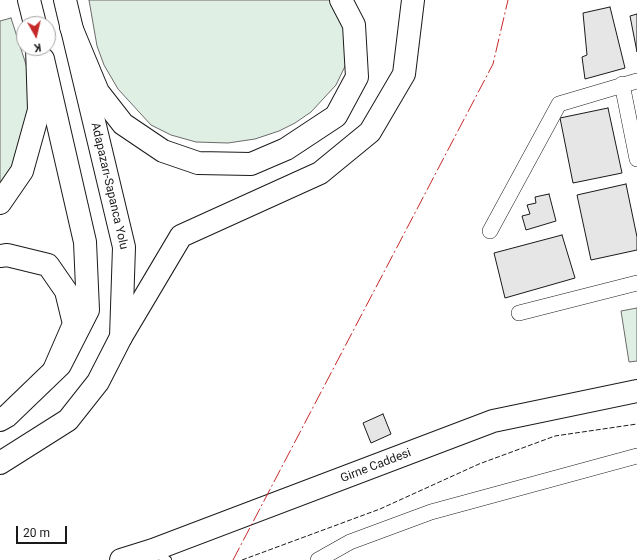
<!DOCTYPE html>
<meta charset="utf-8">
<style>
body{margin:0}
#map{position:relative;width:637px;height:560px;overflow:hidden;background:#fff;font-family:Roboto,sans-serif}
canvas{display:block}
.north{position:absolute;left:16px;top:16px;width:40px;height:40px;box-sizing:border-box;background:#fff;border:1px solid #a3a3a3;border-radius:50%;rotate:172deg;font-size:11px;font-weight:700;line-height:16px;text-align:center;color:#1a1a1a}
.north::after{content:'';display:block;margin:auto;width:14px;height:18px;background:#c62828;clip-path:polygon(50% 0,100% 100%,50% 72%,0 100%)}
.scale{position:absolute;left:16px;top:526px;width:51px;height:18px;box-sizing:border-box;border:2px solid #1a1a1a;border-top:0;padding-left:5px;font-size:12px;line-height:14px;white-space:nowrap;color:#1a1a1a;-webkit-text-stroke:3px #fff;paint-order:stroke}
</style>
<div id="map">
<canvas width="637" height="560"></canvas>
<div class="north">K</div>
<div class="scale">20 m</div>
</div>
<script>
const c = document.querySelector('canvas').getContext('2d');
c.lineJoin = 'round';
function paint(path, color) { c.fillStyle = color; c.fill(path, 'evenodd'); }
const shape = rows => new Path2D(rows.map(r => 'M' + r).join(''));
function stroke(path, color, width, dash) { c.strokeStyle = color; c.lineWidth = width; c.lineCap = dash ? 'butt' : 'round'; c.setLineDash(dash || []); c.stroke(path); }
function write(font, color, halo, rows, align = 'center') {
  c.font = font + ' Roboto,sans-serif'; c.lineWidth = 3; c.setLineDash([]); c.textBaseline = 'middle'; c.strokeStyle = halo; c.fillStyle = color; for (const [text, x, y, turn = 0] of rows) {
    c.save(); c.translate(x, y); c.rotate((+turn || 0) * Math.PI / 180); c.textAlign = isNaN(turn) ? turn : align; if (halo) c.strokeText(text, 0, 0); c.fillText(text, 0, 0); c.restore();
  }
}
const green = shape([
 [89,0,346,0,348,60,336,85,311,112,295,123,279,131,255,139,228,143,196,142,171,135,151,125,118,89,104,65,97,46,89,0],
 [11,18,31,80,33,118,0,196,0,21,11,18],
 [637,308,637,361,629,362,621,311,637,308]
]);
paint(green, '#e0efe3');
stroke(green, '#6a6a6a', 1);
const building = shape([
 [610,7,625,68,585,79,582,57,587,55,583,13,610,7],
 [637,14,637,52,630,16,637,14],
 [608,108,622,173,573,183,560,118,608,108],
 [626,184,637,237,637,250,591,260,577,195,626,184],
 [549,194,556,221,526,230,522,216,530,214,527,205,536,203,535,197,549,194],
 [562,235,575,278,505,298,494,253,562,235],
 [383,414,391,434,371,443,363,423,383,414]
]);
paint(building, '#e6e6e6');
stroke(building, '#1a1a1a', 1);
const lane = shape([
 [155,552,167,560]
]);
const street = shape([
 [622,84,637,159],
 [490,231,559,104,637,81],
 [519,313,637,283],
 [318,560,350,542,431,512,637,456]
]);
const secondary = shape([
 [121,560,153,550,493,421,637,391]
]);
const primary = shape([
 [29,0,35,24],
 [0,420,7,416,60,365,88,310,85,242,43,59],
 [0,463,68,420,98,382,121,337,124,247,65,0]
]);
const highway = shape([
 [71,27,98,92,123,124,163,151,198,163,251,164,286,149,336,116,357,77,354,25,341,0],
 [0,203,22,171,39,110,37,48],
 [0,256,7,255,48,265,66,291,74,324,54,370],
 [121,337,181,236,320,173,370,132,404,74,413,0]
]);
stroke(lane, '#1a1a1a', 10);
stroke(street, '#1a1a1a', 16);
stroke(secondary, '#1a1a1a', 24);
stroke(primary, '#1a1a1a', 24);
stroke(highway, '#1a1a1a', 24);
stroke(lane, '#fff', 8);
stroke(street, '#fff', 15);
stroke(secondary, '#fff', 22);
stroke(primary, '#fff', 22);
stroke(highway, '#fff', 22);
stroke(shape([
 [242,560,380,509,479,464,555,436,637,424]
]), '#1a1a1a', 1, [5, 2]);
stroke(shape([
 [233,560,493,64,508,0]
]), '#c62828', 1, [14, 3, 2, 3]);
write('12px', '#1a1a1a', '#fff', [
 ["Adapazarı-Sapanca Yolu",109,186,77],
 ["Girne Caddesi",376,466,-21]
]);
</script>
